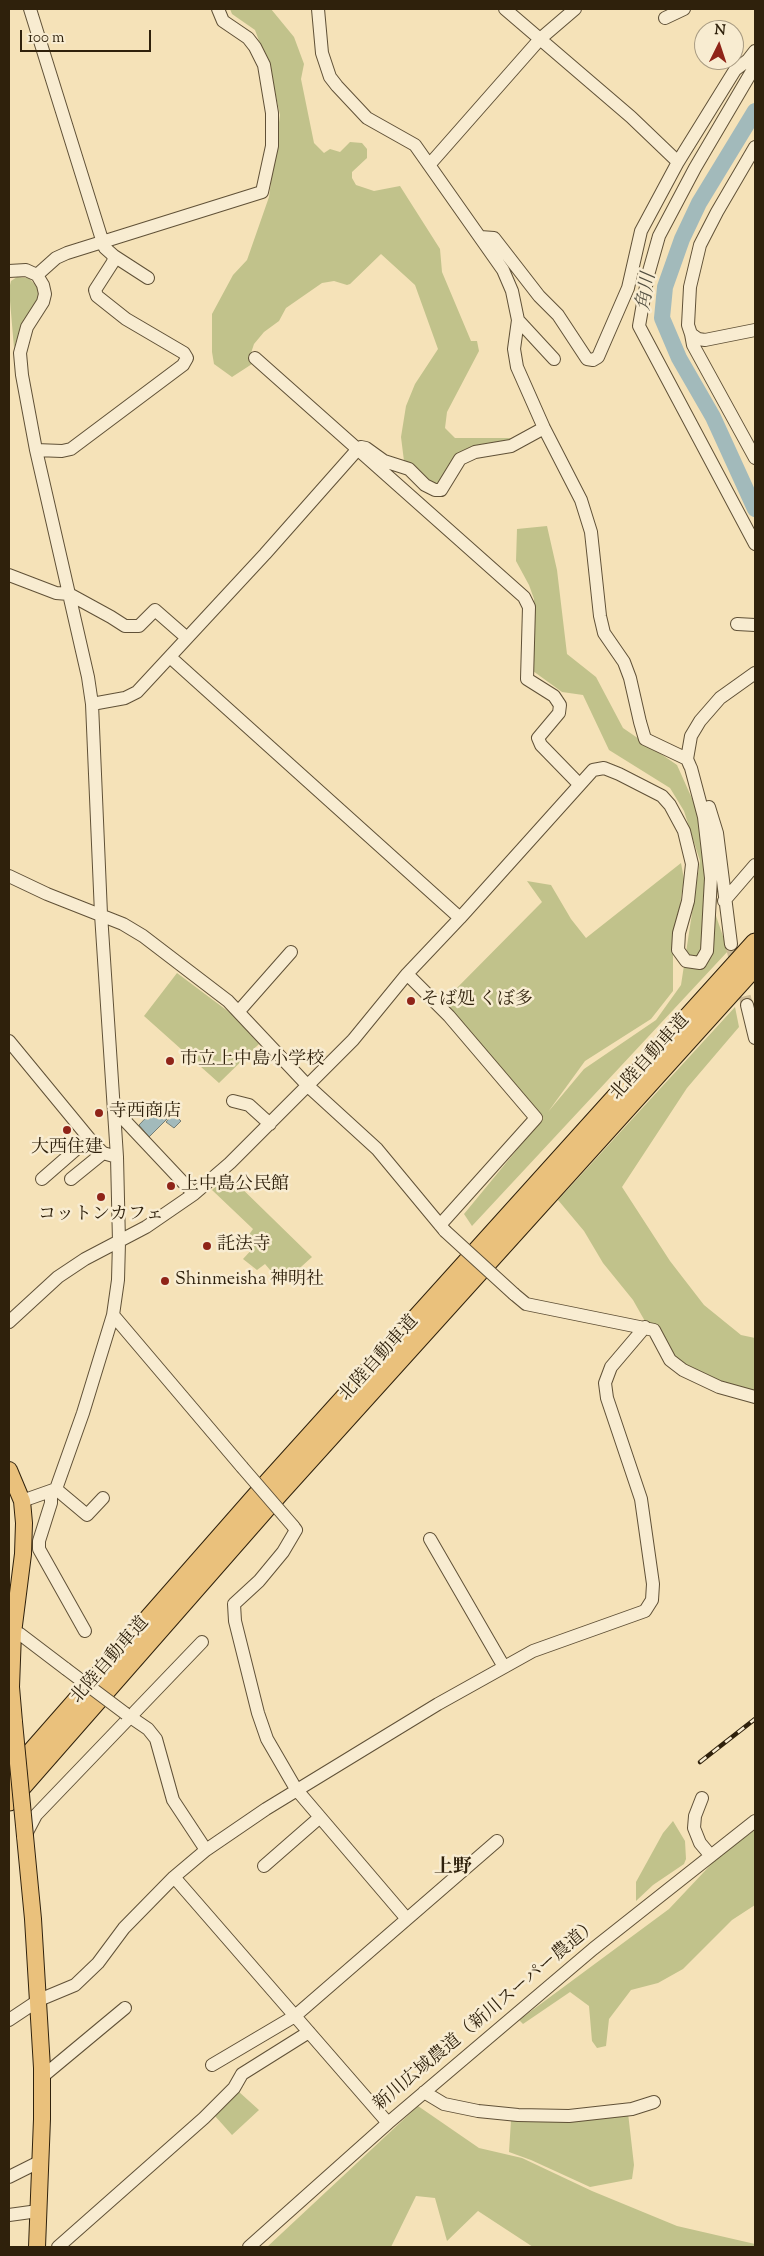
<!DOCTYPE html>
<meta charset="utf-8">
<style>
body{margin:0}
#map{position:relative;width:764px;height:2256px;overflow:hidden;background:#f5e2b8;font-family:"Sorts Mill Goudy",serif}
canvas{display:block}
.frame{position:absolute;inset:0;border:10px solid #2f210c;pointer-events:none}
.north{position:absolute;left:694px;top:20px;width:50px;height:50px;box-sizing:border-box;background:#f8ecd1;border:1px solid #a89b82;border-radius:50%;rotate:4deg;font-size:14px;font-weight:700;line-height:20px;text-align:center;color:#2f210c}
.north::after{content:'';display:block;margin:auto;width:18px;height:22px;background:#8f2418;clip-path:polygon(50% 0,100% 100%,50% 72%,0 100%)}
.scale{position:absolute;left:20px;top:30px;width:131px;height:22px;box-sizing:border-box;border:2px solid #2f210c;border-top:0;padding-left:6px;font-size:15px;line-height:18px;white-space:nowrap;color:#2f210c;-webkit-text-stroke:4px #f8ecd1;paint-order:stroke}
</style>
<div id="map">
<canvas width="764" height="2256"></canvas>
<div class="frame"></div>
<div class="north">N</div>
<div class="scale">100 m</div>
</div>
<script>
const c = document.querySelector('canvas').getContext('2d');
c.lineJoin = 'round';
function paint(path, color) { c.fillStyle = color; c.fill(path, 'evenodd'); }
const shape = rows => new Path2D(rows.map(r => 'M' + r).join(''));
function stroke(path, color, width, dash) { c.strokeStyle = color; c.lineWidth = width; c.lineCap = dash ? 'butt' : 'round'; c.setLineDash(dash || []); c.stroke(path); }
function write(font, color, halo, rows, align = 'center') {
  c.font = font + ' "Sorts Mill Goudy","Noto Serif JP",serif'; c.lineWidth = 5; c.setLineDash([]); c.textBaseline = 'middle'; c.strokeStyle = halo; c.fillStyle = color; for (const [text, x, y, turn = 0] of rows) {
    c.save(); c.translate(x, y); c.rotate((+turn || 0) * Math.PI / 180); c.textAlign = isNaN(turn) ? turn : align; if (halo) c.strokeText(text, 0, 0); c.fillText(text, 0, 0); c.restore();
  }
}
paint(shape([
 [230,9,271,9,294,37,304,64,301,79,314,143,324,153,330,149,340,152,350,142,362,143,367,149,367,158,352,172,352,178,356,185,374,191,400,186,440,249,442,272,471,341,477,341,479,351,447,412,445,428,455,438,511,438,501,445,460,452,448,466,442,486,435,486,404,461,401,437,406,406,415,384,438,349,415,285,381,254,350,284,347,285,334,281,322,283,286,308,279,321,264,332,254,344,249,359,252,364,232,377,214,364,212,352,212,314,233,275,247,260,269,197,280,115,271,73,255,30,232,14],
 [17,277,29,278,37,287,38,294,36,303,23,321,14,348,9,289,11,281],
 [547,526,557,570,567,654,596,677,623,728,677,765,698,812,714,910,728,951,472,1226,464,1214,543,1118,442,1003,542,902,527,881,551,885,571,919,586,938,681,863,684,879,673,950,673,991,651,1019,585,1061,548,1112,584,1069,656,1020,681,985,700,861,684,811,670,788,609,750,583,695,562,692,533,671,534,599,529,585,516,561,517,529],
 [177,973,233,1015,259,1044,219,1083,144,1016],
 [735,1007,739,1027,687,1088,622,1187,670,1261,704,1305,741,1335,755,1338,755,1393,710,1382,668,1362,633,1300,603,1263,584,1231,558,1200],
 [228,1175,312,1257,282,1284,265,1264,257,1270,243,1259,254,1247,246,1239,253,1229,212,1190],
 [673,1821,685,1841,686,1859,684,1864,653,1885,636,1901,636,1882,663,1833],
 [755,1830,755,1905,732,1920,683,1969,658,1983,631,1990,609,2019,606,2046,597,2048,592,2041,589,2006,570,1992,523,2024,519,2020,669,1909,719,1856],
 [238,2091,259,2110,232,2135,215,2116],
 [418,2106,479,2148,522,2158,592,2191,677,2226,755,2244,755,2247,533,2247,478,2211,447,2241,435,2198,416,2196,391,2247,267,2247],
 [628,2113,634,2165,632,2179,590,2187,531,2160,509,2152,511,2120]
]), '#c1c28b');
const water = shape([
 [160,1103,172,1114,149,1137,139,1125,160,1103],
 [173,1114,181,1121,174,1128,166,1122,173,1114]
]);
paint(water, '#a2babb');
stroke(water, '#747d75', 1);
stroke(shape([
 [755,111,699,203,682,239,665,287,662,318,679,358,713,417,755,509]
]), '#a2babb', 16);
stroke(shape([
 [731,944,747,1005]
]), '#cdbb96', 12, [12, 6]);
const minor = shape([
 [30,9,103,243,105,248,114,256,113,262,95,290,97,296,126,319,184,353,187,358,183,365,71,449,62,451,36,450],
 [318,9,322,53,330,77,337,86,367,118,415,145,503,270,512,291,518,320,514,349,517,367,544,428,581,500,591,532,600,616,604,633,624,662,630,678,640,722,645,739,687,759],
 [665,18,684,9],
 [755,66,695,168,659,236,648,275,639,326,755,544],
 [678,162,735,70,748,60,755,51],
 [430,164,540,39,575,9],
 [480,237,494,238,539,296,558,315,587,359,593,360,598,357,628,288,641,231,678,162,631,117,505,9],
 [114,256,148,278],
 [9,271,26,270,37,275,43,285,45,294,43,302,27,327,24,338,20,353,22,375,36,450,88,677,92,704,101,914,117,1157,119,1242,118,1280,113,1315,83,1413,56,1489,22,1501],
 [37,275,56,258,67,253,262,192,272,146,272,113,264,65,255,47,248,38,223,21,218,9],
 [518,320,554,359],
 [755,330,705,340,698,339,691,334,693,345,755,458],
 [691,334,688,325,690,287,700,245,717,212,755,147],
 [255,358,524,597,529,607,527,679,554,696,560,705,559,713,538,738,541,745,579,784],
 [9,575,56,593,69,594,111,617,125,626,139,626,155,610,187,638],
 [737,624,755,625],
 [170,657,460,918],
 [92,704,125,698,137,692,265,554,357,450,361,447,366,448,384,461,409,469,425,485,435,490,441,490,460,459,475,452,511,446,544,428],
 [690,766,687,759,691,736,700,721,720,698,755,673],
 [709,807,717,833,731,944],
 [9,876,47,894,123,924,143,936,228,1001,308,1086,377,1149,445,1231],
 [724,901,755,865],
 [407,974,449,1016,536,1118,440,1225],
 [747,1005,755,1038],
 [239,1011,291,952],
 [9,1041,93,1143,103,1153,117,1157],
 [233,1101,249,1105,270,1124],
 [114,1109,194,1194],
 [42,1179,89,1138],
 [71,1179,103,1153],
 [514,1294,526,1304,654,1330,670,1360,683,1370,719,1387,755,1397],
 [113,1315,242,1467],
 [9,1322,58,1277,85,1259,146,1227,194,1194,230,1163,353,1040,407,974,460,918,593,770,604,768,619,774,662,796,670,805,684,831,692,864,688,901,679,933,678,950,686,961,700,963,707,951,711,878,704,817,691,768],
 [56,1489,87,1515,103,1498],
 [51,1492,51,1503,39,1541,39,1549,85,1631],
 [293,1526,296,1530,283,1552,259,1581,234,1604,235,1621,258,1713,267,1739,296,1789,407,1919],
 [430,1539,504,1667],
 [13,1633,20,1634,66,1669],
 [126,1714,148,1729,156,1739,173,1800,206,1850],
 [702,1798,695,1816,694,1828,700,1843,711,1856],
 [25,1836,36,1815,202,1642],
 [264,1866,319,1818],
 [174,1877,388,2123],
 [9,2020,39,2000,75,1985,98,1963,124,1928,174,1877,206,1850,266,1809,438,1704,533,1651,645,1611,652,1600,653,1584,641,1499,607,1398,605,1383,611,1367,645,1327],
 [212,2065,295,2016,497,1841],
 [42,2077,125,2008],
 [424,2092,444,2104,478,2111,518,2115,569,2116,632,2109,654,2102],
 [9,2177,41,2161],
 [9,2215,38,2211],
 [58,2247,204,2118,234,2088,242,2074,309,2032],
 [249,2247,388,2123,593,1949,755,1821]
]);
const major = shape([
 [9,1470,22,1501,24,1523,23,1554,13,1633,11,1687,14,1722],
 [25,1836,33,1919,42,2068,42,2119,37,2247]
]);
const highway = shape([
 [9,1778,268,1483,755,943],
 [9,1801,279,1493,755,966]
]);
stroke(minor, '#605137', 14);
stroke(major, '#2f210c', 18);
stroke(highway, '#2f210c', 21);
stroke(minor, '#f8ecd1', 12);
stroke(major, '#eac17c', 16);
stroke(highway, '#eac17c', 19);
const rail = shape([
 [700,1762,755,1719]
]);
stroke(rail, '#2f210c', 4.5);
stroke(rail, '#f8ecd1', 2.5, [8]);
const minorBridge = shape([
 [445,1231,514,1294],
 [242,1467,293,1526],
 [66,1669,126,1714]
]);
const majorBridge = shape([
 [14,1722,25,1836]
]);
stroke(minorBridge, '#605137', 14, []);
stroke(majorBridge, '#2f210c', 18, []);
stroke(minorBridge, '#f8ecd1', 12);
stroke(majorBridge, '#eac17c', 16);
for (const [x, y, r, color] of [
 [411,1001,5,"#8f2418"],
 [170,1061,5,"#8f2418"],
 [99,1113,5,"#8f2418"],
 [67,1130,5,"#8f2418"],
 [171,1186,5,"#8f2418"],
 [101,1197,5,"#8f2418"],
 [207,1246,5,"#8f2418"],
 [165,1281,5,"#8f2418"]
]) { const dot = new Path2D(); dot.arc(x, y, r, 0, 2 * Math.PI); c.fillStyle = color; c.fill(dot); stroke(dot, '#f8ecd1', 2); }
write('18px', '#2f210c', '#f8ecd1', [
 ["そば処 くぼ多",421,1001],
 ["市立上中島小学校",180,1061],
 ["寺西商店",109,1113],
 ["大西住建",67,1149,"center"],
 ["上中島公民館",181,1186],
 ["コットンカフェ",101,1216,"center"],
 ["託法寺",217,1246],
 ["Shinmeisha 神明社",175,1281]
], 'left');
write('18px', '#2f210c', '#f8ecd1', [
 ["北陸自動車道",651,1058,-48],
 ["北陸自動車道",380,1359,-48],
 ["北陸自動車道",111,1661,-49],
 ["新川広域農道（新川スーパー農道）",487,2016,-40]
]);
write('italic 19px', '#524f41', '#f8ecd1', [
 ["角川",648,292,-81]
]);
write('bold 19px', '#2f210c', '#f8ecd1', [
 ["上野",453,1869]
]);
</script>
